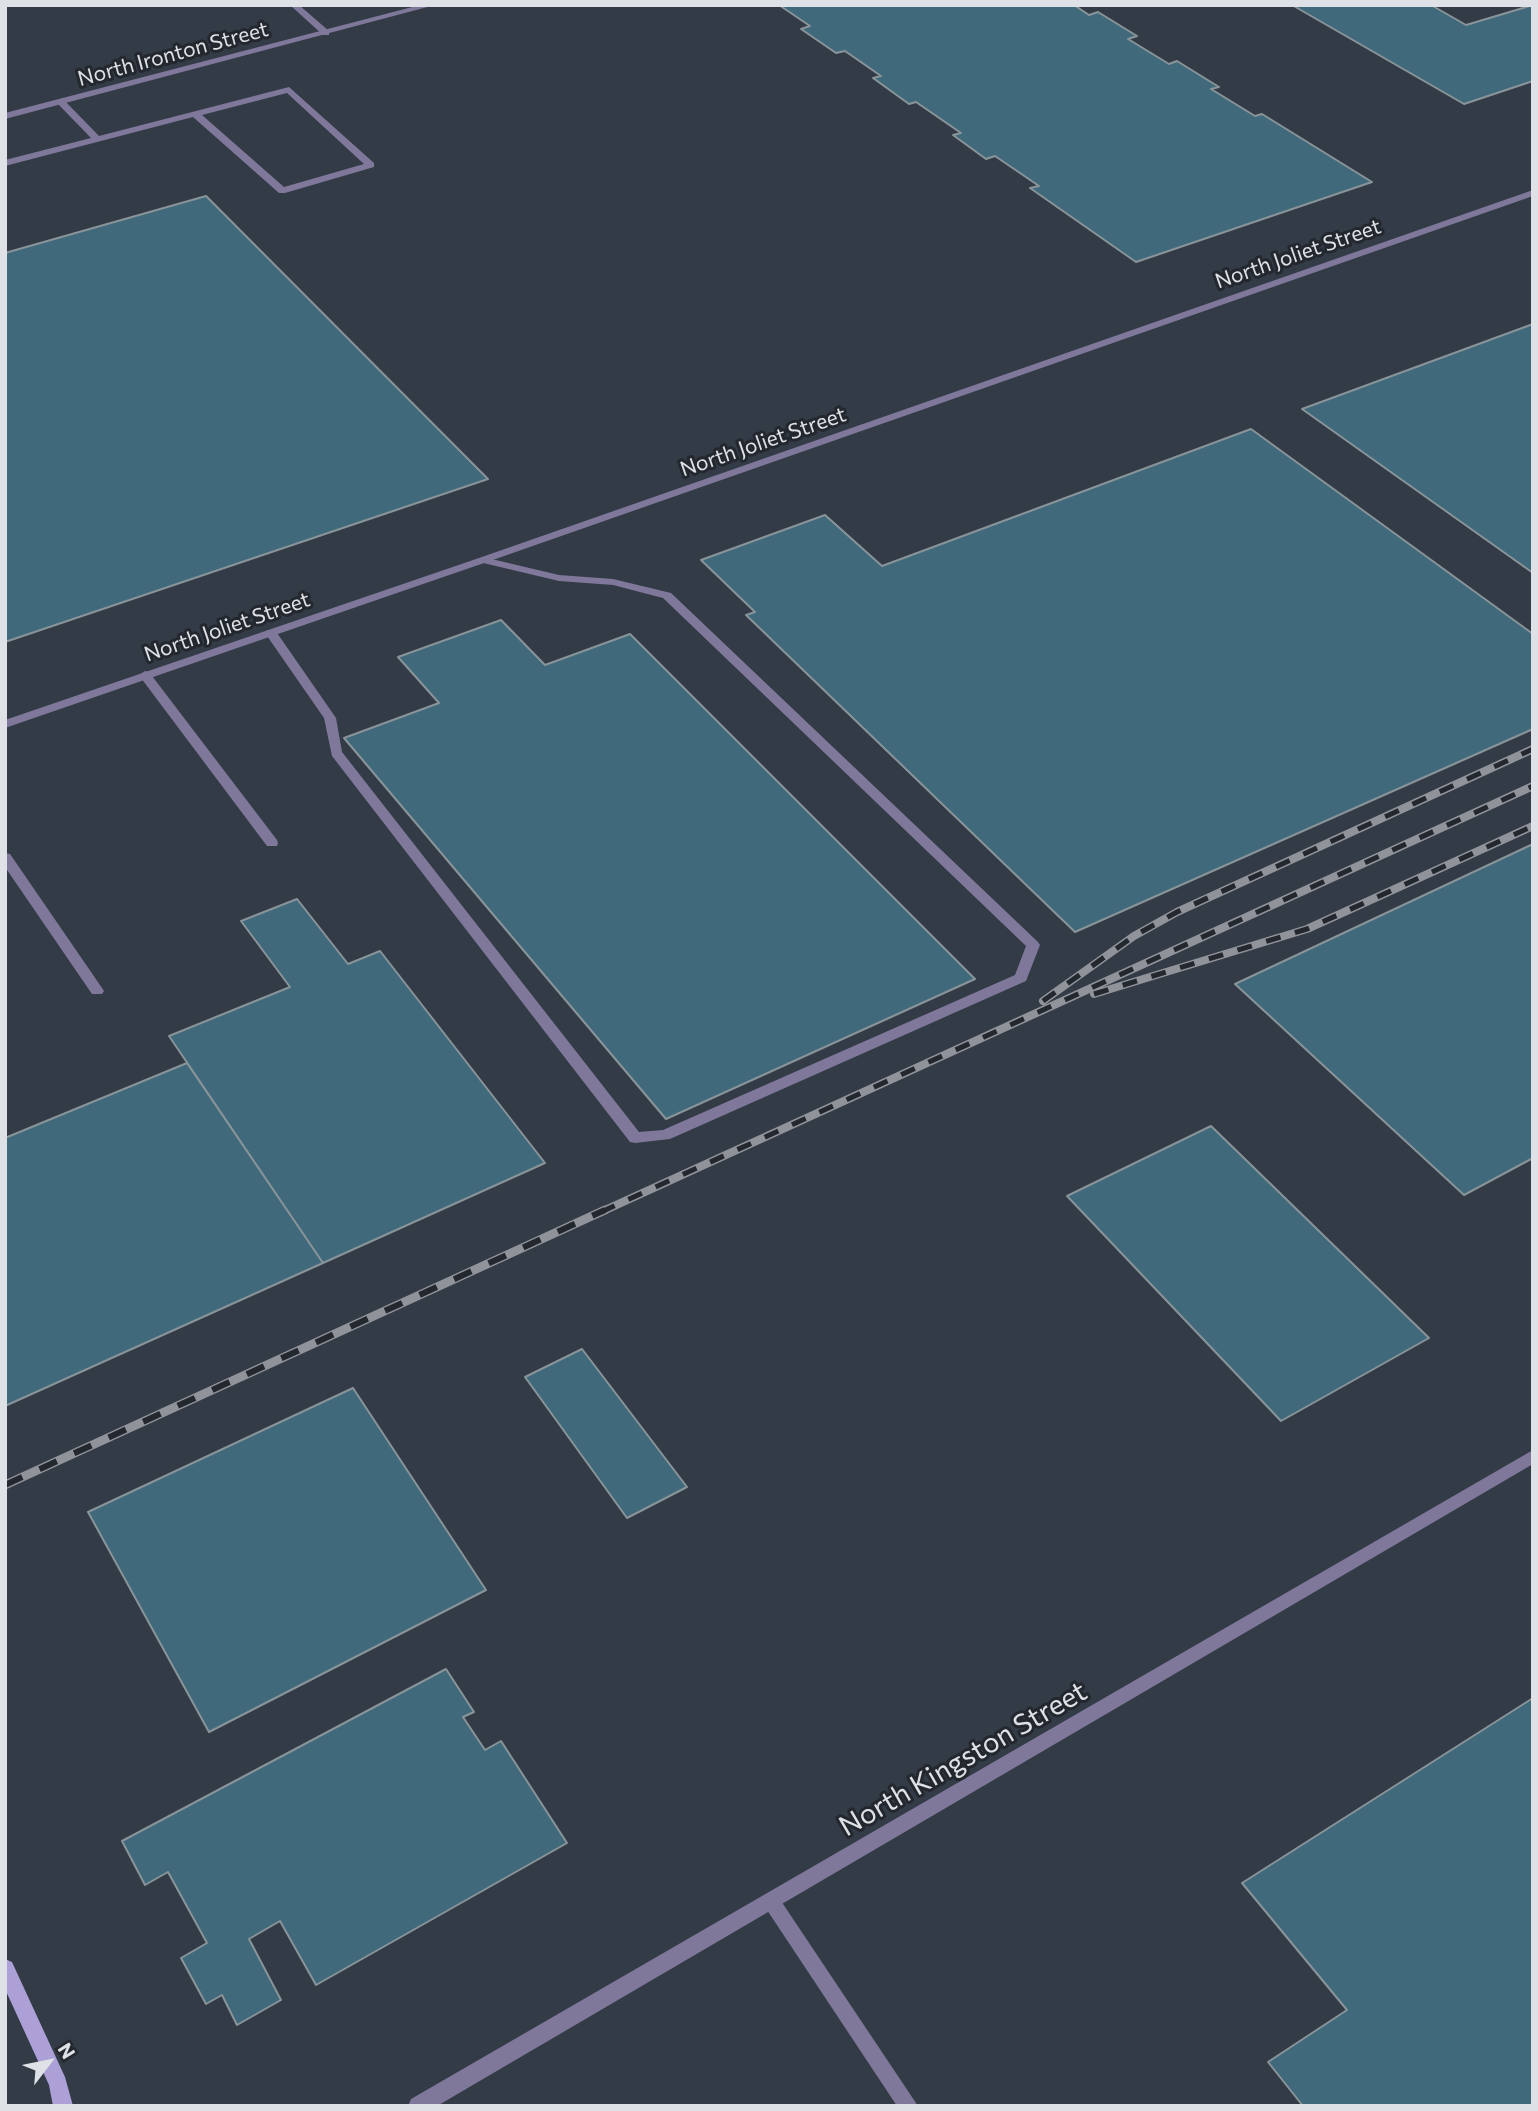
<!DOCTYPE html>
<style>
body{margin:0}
#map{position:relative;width:1538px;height:2111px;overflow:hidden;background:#2d3138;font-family:Commissioner,sans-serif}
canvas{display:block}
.frame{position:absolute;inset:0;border:7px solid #dee1e6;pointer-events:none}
.north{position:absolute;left:14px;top:2027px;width:70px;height:70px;-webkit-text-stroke:5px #23272e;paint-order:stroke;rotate:58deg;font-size:19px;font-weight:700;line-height:28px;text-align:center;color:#dee1e6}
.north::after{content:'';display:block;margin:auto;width:24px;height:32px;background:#dee1e6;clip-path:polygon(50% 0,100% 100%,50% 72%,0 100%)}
</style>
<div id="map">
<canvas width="1538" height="2111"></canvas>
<div class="frame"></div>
<div class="north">N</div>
</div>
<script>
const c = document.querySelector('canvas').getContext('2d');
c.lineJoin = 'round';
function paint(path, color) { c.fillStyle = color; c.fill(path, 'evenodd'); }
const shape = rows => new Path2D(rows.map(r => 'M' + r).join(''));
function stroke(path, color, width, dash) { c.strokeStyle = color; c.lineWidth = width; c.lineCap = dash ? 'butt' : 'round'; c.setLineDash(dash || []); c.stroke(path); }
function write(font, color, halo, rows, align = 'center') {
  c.font = font + ' Commissioner,sans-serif'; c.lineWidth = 6; c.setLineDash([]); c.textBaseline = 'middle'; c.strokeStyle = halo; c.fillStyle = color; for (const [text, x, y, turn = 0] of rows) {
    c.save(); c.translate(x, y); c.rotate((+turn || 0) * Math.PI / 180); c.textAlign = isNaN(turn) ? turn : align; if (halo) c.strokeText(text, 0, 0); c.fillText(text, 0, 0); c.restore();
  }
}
paint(shape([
 [5,5,1533,5,1533,2106,5,2106]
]), '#333b47');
const building = shape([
 [779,5,1074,5,1089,15,1098,12,1137,36,1128,39,1169,64,1177,61,1219,87,1211,89,1255,116,1262,114,1372,182,1136,262,1030,188,1039,186,995,156,986,159,953,135,961,133,916,102,909,104,873,78,881,76,845,51,836,53,801,29,810,26,779,5],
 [1292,5,1431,5,1466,25,1533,5,1533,81,1464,104,1292,5],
 [206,196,488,479,5,642,5,253,206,196],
 [1533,324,1533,573,1302,409,1533,324],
 [1251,429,1533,634,1533,729,1075,932,746,615,755,612,701,560,825,515,882,566,1251,429],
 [501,620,545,665,630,634,975,979,666,1119,344,738,439,703,398,657,501,620],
 [1533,844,1533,1158,1464,1195,1235,984,1533,844],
 [297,899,348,964,380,951,545,1163,323,1263,169,1036,290,987,241,921,297,899],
 [187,1063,323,1263,5,1406,5,1138,187,1063],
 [1211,1126,1429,1338,1281,1421,1067,1196,1211,1126],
 [582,1349,687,1487,627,1518,525,1377,582,1349],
 [353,1388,486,1590,209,1732,88,1512,353,1388],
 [446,1669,474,1712,463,1717,485,1750,501,1741,567,1843,316,1985,280,1921,249,1939,281,2000,237,2025,222,1995,206,2004,181,1958,207,1943,168,1872,145,1885,122,1841,446,1669],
 [1533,1698,1533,2106,1303,2106,1268,2062,1347,2010,1242,1883,1533,1698]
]);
paint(building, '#40697c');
stroke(building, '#899499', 2);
paint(shape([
 [290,5,299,5,329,31,329,35,323,35,290,5],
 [289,87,374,163,374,167,285,193,279,193,193,117,5,166,5,160,91,138,58,104,58,100,64,100,99,136,289,87],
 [287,93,364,164,284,187,202,115,287,93],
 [483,557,559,575,613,579,671,593,1038,942,1040,945,1026,981,670,1139,635,1143,630,1142,332,756,324,718,265,633,267,630,275,630,336,718,342,752,639,1132,663,1130,1015,975,1026,946,663,598,613,585,559,581,479,562,477,560,483,557],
 [145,671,149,672,277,840,278,843,277,846,267,846,141,678,139,675,145,671],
 [5,853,10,854,102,988,104,991,102,994,92,994,5,867,5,853],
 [771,1893,777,1895,918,2106,897,2106,765,1907,762,1901,765,1895,771,1893]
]), '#7f789a');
paint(shape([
 [420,5,435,5,5,119,5,113,420,5],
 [1533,190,1533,196,487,562,5,728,5,720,479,558,1533,190],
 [1533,1450,1533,1464,437,2106,408,2106,411,2099,1533,1450]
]), '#7f789a');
paint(shape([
 [5,1959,12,1962,65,2077,73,2106,53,2106,49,2085,5,1989,5,1959]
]), '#aca0d6');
const railFar1 = shape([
 [1094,994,1307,929,1533,826],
 [1043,1001,1134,936,1177,912,1533,749],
 [601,1212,1533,786]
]);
const rail = shape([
 [5,1485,605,1210]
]);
stroke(railFar1, '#909399', 8);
stroke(rail, '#909399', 9);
stroke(railFar1, '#23272e', 5, [15]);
stroke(rail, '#23272e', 6, [19]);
write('21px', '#dee1e6', '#23272e', [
 ["North Ironton Street",173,54,-15],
 ["North Joliet Street",1298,254,-19],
 ["North Joliet Street",763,442,-19],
 ["North Joliet Street",227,627,-19]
]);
write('28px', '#dee1e6', '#23272e', [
 ["North Kingston Street",963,1759,-30]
]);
</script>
